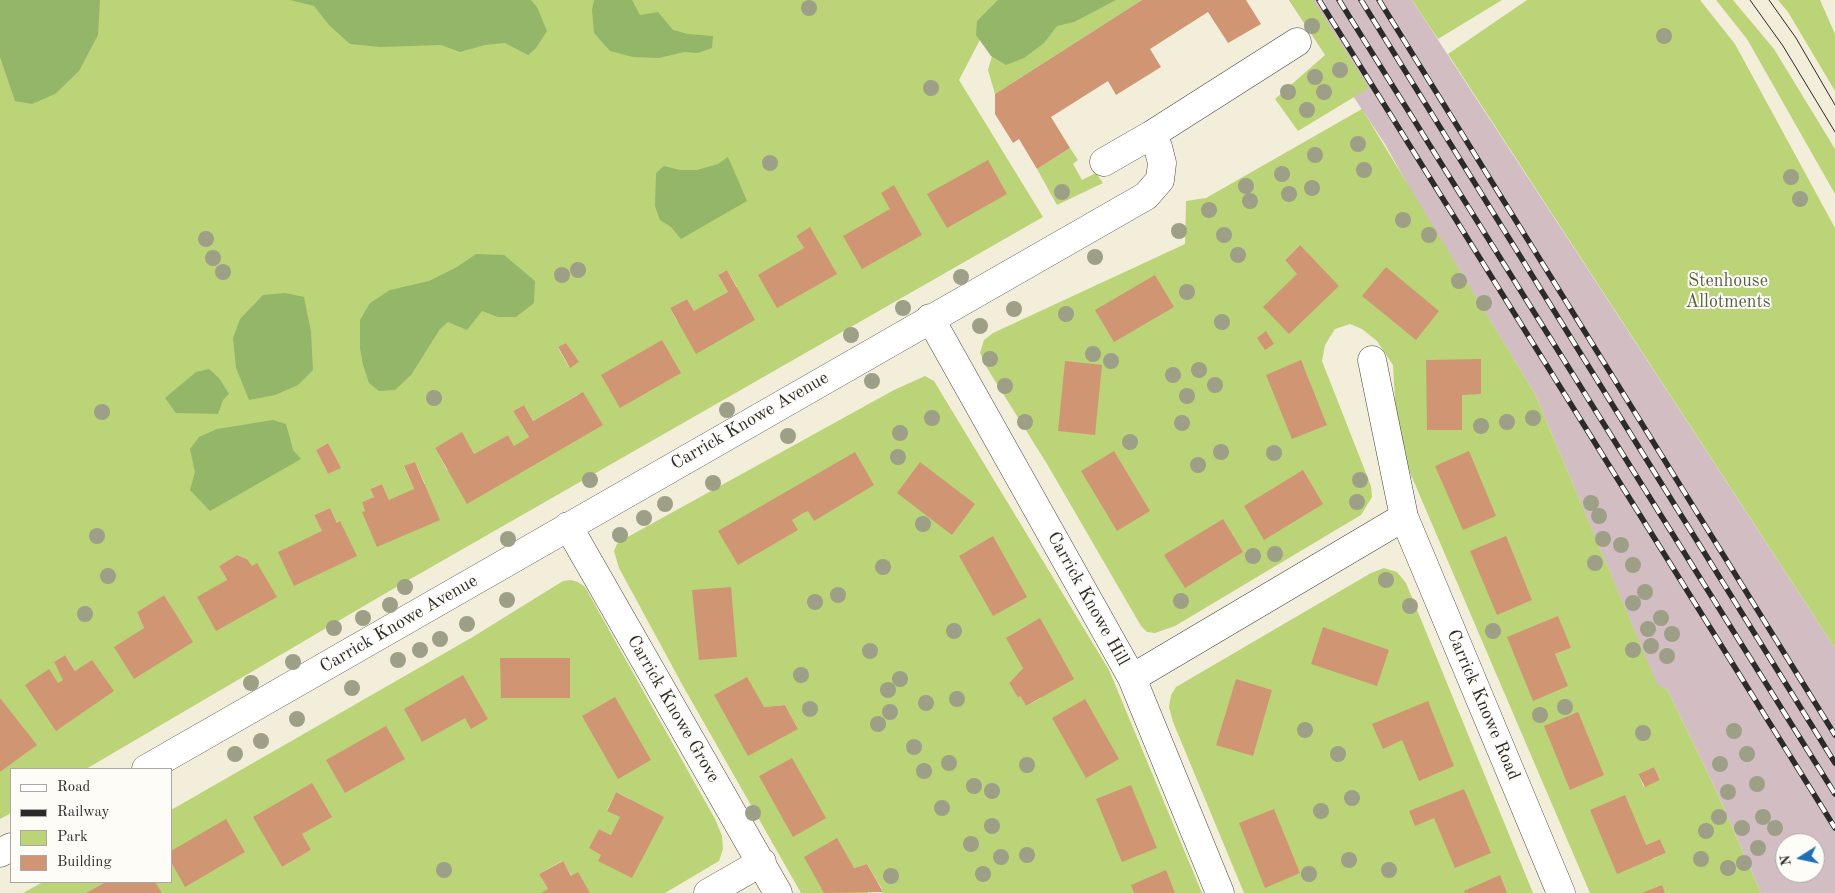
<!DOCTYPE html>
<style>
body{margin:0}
#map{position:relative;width:1835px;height:893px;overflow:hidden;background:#f3eeda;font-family:"Old Standard TT",serif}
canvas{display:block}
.legend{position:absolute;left:10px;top:768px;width:162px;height:115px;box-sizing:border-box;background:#fdfcf7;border:1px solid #a9a8a5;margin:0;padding:6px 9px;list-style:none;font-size:15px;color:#2b2b2b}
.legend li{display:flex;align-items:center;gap:10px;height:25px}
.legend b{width:25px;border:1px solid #a9a8a5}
.north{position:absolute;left:1775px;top:833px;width:50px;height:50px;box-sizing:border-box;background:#fdfcf7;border:1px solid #a9a8a5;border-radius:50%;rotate:260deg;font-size:14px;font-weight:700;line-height:20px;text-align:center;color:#2b2b2b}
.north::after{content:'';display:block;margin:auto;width:18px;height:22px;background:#1f6fb2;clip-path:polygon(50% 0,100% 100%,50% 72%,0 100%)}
</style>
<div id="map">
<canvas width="1835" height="893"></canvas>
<ul class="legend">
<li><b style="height:6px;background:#fff"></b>Road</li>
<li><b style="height:6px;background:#2b2b2b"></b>Railway</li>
<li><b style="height:14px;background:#bbd478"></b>Park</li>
<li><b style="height:14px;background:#d09673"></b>Building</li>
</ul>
<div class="north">N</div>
</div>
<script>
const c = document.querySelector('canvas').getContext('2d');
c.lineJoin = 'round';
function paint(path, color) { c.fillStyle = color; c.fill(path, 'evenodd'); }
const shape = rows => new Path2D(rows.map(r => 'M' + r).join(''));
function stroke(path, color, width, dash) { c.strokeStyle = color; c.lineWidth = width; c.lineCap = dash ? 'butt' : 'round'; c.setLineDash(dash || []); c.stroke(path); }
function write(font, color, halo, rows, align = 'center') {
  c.font = font + ' "Old Standard TT",serif'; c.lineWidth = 4; c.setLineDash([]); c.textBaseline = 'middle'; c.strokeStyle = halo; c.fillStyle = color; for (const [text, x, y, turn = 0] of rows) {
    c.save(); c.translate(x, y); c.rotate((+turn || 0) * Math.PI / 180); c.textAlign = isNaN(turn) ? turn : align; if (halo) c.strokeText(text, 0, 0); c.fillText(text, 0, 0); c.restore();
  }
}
paint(shape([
 [1289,0,1412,0,1835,648,1835,893,1761,893,1714,786,1667,689,1658,687,1535,394,1414,196,1385,144],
 [1785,843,1815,843,1815,873,1785,873]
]), '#d2bec2');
paint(shape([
 [0,0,1022,0,982,36,959,80,1043,217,386,593,86,769,11,769,11,813,0,819,0,725,13,716,0,698],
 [810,228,817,240,804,248,796,236],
 [727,270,737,287,728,292,718,275],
 [687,299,694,311,677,321,670,308],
 [566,343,578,363,569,367,558,348],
 [579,394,529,437,513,411,524,405,533,421],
 [462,433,474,454,508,435,514,446,447,470,435,448],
 [328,443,340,468,328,474,316,450],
 [415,462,425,484,414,489,404,467],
 [382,484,389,500,365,510,362,502,374,497,370,489],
 [330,508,337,523,322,530,314,515],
 [237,555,247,559,251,566,227,580,219,566],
 [164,595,173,610,144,628,137,612],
 [65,655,75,671,63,679,54,662],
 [1069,0,1142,0,995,94,988,70,994,49],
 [1289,0,1313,0,1369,88,1298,131,1275,99,1325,55],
 [1412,0,1502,0,1438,39],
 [1527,0,1700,0,1735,44,1835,228,1835,648,1448,54],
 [1716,0,1733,0,1774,49,1835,149,1835,194,1747,39],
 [1778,0,1820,0,1835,34,1835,91,1788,12],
 [1362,109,1535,394,1658,686,1667,689,1714,786,1761,893,1590,893,1402,454,1392,419,1395,400,1393,365,1377,341,1362,329,1350,324,1335,329,1325,345,1322,361,1371,486,1372,497,1361,515,1175,626,1155,633,1147,632,1141,626,1047,464,987,368,980,353,984,340,993,333,1185,244,1186,201,1206,198],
 [1299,246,1300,246,1297,273,1285,260],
 [1480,359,1481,394,1463,394],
 [1542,623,1571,648,1555,654],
 [1654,767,1660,780,1644,787,1638,774],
 [1660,839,1666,853,1653,859,1646,845],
 [1070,148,1078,160,1073,164,1082,180,1096,173,1103,183,1057,205,1037,169],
 [925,376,934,381,1109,670,1202,893,881,893,883,891,867,864,854,868,868,893,801,893,683,686,619,568,614,551,617,544,624,539,894,390],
 [1023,668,1041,698,1026,706,1020,696,1018,698,1009,683],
 [785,705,798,729,764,707],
 [1384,568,1397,572,1406,583,1533,893,1244,893,1173,722,1169,707,1171,695,1176,687,1371,573],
 [571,580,578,582,585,587,715,819,722,836,723,849,719,861,665,893,23,893,43,882,171,882,171,810,471,638,563,581],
 [616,792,630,799,620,817,607,810],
 [599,829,611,835,590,848],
 [311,850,282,867,273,851],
 [562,861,571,875,548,889,539,874]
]), '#bbd478');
paint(shape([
 [0,0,100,0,98,35,79,71,55,94,32,104,15,101,0,57],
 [290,0,531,0,537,7,547,31,536,48,528,55,505,43,485,45,460,52,441,45,380,47,350,44,329,25,314,6],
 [594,0,632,0,640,15,658,12,673,30,688,34,713,36,712,48,698,53,684,52,659,58,633,57,610,51,594,33,592,10],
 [998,0,1116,0,1074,22,1057,26,1044,43,1024,58,1006,65,991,56,976,35,977,21],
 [728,157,747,201,681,239,671,227,660,220,655,206,656,173,664,166,680,170,697,170,718,164],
 [476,254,504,255,535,281,534,303,516,317,498,317,482,311,467,330,448,322,440,329,411,375,395,390,379,391,369,383,363,365,360,348,360,320,370,303,390,290,429,281,457,267],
 [285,293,304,297,311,332,313,370,298,385,275,395,249,400,236,368,233,338,240,319,263,295],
 [209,369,219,378,229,394,223,400,218,414,176,413,165,398,196,372],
 [273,420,286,424,293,450,301,459,210,511,190,490,195,472,190,449,199,437,217,429]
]), '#94b668');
paint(shape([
 [1142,0,1246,0,1261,24,1228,43,1208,12,1150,49,1161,67,1116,95,1108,81,1051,117,1070,148,1037,169,1019,139,1013,143,995,114,995,94],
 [988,160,1007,194,947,228,927,194],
 [894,185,922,235,862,269,843,236,890,209,881,193],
 [810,227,837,274,777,308,758,275,804,248,796,236],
 [1300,245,1339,286,1289,334,1263,307,1297,274,1285,260],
 [1386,267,1439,311,1416,340,1362,296],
 [727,270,755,320,696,354,670,308,687,299,694,311,728,292,718,275],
 [1155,275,1174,307,1114,342,1095,310],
 [1266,331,1274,344,1265,350,1257,338],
 [662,340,681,373,620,408,601,375],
 [566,343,579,362,570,368,558,347],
 [1481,359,1481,394,1462,395,1462,430,1427,430,1426,360],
 [1301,360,1327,425,1292,439,1266,375],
 [1065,361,1102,365,1095,435,1058,431],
 [583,392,603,425,467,504,435,448,462,432,474,454,508,435,514,446,529,437,513,411,524,405,533,421],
 [328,443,341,468,328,474,316,450],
 [1114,451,1150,511,1117,531,1081,471],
 [1469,451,1496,516,1463,530,1435,466],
 [855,452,874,485,814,521,808,511,803,513,792,520,798,530,738,565,718,531],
 [415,462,440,520,377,547,362,512,365,511,362,502,374,497,370,489,382,484,389,500,414,489,404,466],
 [920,462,975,504,952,535,897,493],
 [1303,470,1323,504,1264,540,1244,506],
 [330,508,337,523,340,521,357,556,294,586,278,552,322,531,314,515],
 [1223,519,1243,552,1185,588,1164,555],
 [993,536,1027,597,993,616,959,556],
 [1506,536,1532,600,1497,615,1470,551],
 [237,555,247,559,252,566,257,563,277,597,216,631,197,597,227,580,219,566],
 [731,587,737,657,699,660,692,590],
 [164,595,193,642,134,679,114,647,144,628,137,612],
 [1558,616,1571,648,1555,654,1568,686,1533,701,1507,637],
 [1040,618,1074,679,1026,706,1020,696,1018,698,1009,683,1023,668,1006,638],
 [1323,627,1389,650,1377,686,1311,664],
 [65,655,75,671,92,660,114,691,56,731,25,685,49,669,58,683,63,680,54,662],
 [500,658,570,658,570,698,501,698],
 [463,675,488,719,471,729,465,718,422,742,404,709],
 [747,677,764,707,785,705,798,729,748,756,714,695],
 [1236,679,1272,690,1253,756,1216,745],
 [615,697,651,760,618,779,582,716],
 [0,698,37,745,0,772],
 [1085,699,1119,759,1086,778,1052,718],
 [1428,701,1454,766,1419,781,1402,740,1383,749,1372,724],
 [1578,712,1604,775,1570,790,1544,726],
 [386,726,405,759,345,793,326,760],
 [792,758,826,818,793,837,759,776],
 [1654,767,1660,780,1645,787,1638,774],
 [312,783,332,817,302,834,311,850,282,867,253,817],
 [1131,785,1157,848,1122,862,1096,799],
 [1464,789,1491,853,1455,868,1434,818,1415,826,1409,811],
 [616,792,664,817,632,878,598,861,601,855,589,848,599,829,611,835,620,817,607,811],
 [1625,795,1646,845,1660,839,1666,853,1617,874,1590,810],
 [1274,809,1300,873,1265,888,1239,823],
 [226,819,245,852,185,887,171,862,171,851],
 [837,838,854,868,867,864,883,892,824,893,804,857],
 [563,861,571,876,578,872,590,893,541,893,548,889,539,874],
 [1166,870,1175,893,1134,893,1131,885],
 [1500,875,1507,893,1465,893,1464,891],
 [106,882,155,882,162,893,86,893],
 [1662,885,1665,893,1642,893]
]), '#d09673');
const minor = shape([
 [1104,162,1151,135],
 [930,318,1132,678,1220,893],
 [1372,360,1404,517,1561,893],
 [568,526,778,893],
 [1132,678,1404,517],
 [146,769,1146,196,1160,180,1162,163,1158,147,1151,135,1297,42],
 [0,853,11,847],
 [708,893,762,862]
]);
stroke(minor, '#494845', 29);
stroke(minor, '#fff', 28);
stroke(shape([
 [1750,0,1783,46,1835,132],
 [1769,0,1796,38,1835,105]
]), '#2b2b2b', 1);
const rail = shape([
 [1319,0,1835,828],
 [1339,0,1835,794],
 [1361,0,1835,763],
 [1379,0,1835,735]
]);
stroke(rail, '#2b2b2b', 5.5);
stroke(rail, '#fdfcf7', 4, [11]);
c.fillStyle = '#9d9f86';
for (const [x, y] of [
 [809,8],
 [1312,26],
 [1664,36],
 [1340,70],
 [1315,77],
 [931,88],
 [1288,92],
 [1324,92],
 [1307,110],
 [1358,144],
 [1315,155],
 [770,163],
 [1364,170],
 [1282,174],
 [1791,177],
 [1246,186],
 [1312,188],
 [1062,192],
 [1289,194],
 [1800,199],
 [1250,201],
 [1209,210],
 [1403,220],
 [1179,231],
 [1224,235],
 [1429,235],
 [206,239],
 [1238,255],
 [1095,257],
 [213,258],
 [578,270],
 [223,272],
 [562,275],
 [961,277],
 [1459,281],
 [1187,292],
 [1484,303],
 [903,308],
 [1014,309],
 [1066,314],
 [1222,322],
 [980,326],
 [851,335],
 [1093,354],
 [990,359],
 [1111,361],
 [1199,370],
 [1173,375],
 [872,381],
 [1215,385],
 [1005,386],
 [1187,396],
 [434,398],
 [727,410],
 [102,412],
 [932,418],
 [1533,418],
 [1025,422],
 [1507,422],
 [1182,423],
 [1481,426],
 [900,433],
 [788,436],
 [1130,442],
 [1221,452],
 [1274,453],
 [898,457],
 [1198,465],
 [590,480],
 [1360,480],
 [713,483],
 [1357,502],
 [1591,503],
 [665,504],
 [1599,516],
 [644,518],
 [923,524],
 [620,535],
 [97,536],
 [508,539],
 [1603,539],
 [1621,545],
 [1275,554],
 [1253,556],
 [1595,563],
 [1633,565],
 [883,567],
 [108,576],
 [1386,580],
 [405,587],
 [1645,592],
 [838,595],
 [507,600],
 [1181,601],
 [815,602],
 [1633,603],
 [390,605],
 [1410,606],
 [85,614],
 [363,618],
 [1661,618],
 [467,624],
 [334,628],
 [1648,629],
 [954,631],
 [1493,631],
 [1672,634],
 [440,639],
 [1651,646],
 [420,650],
 [1633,650],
 [870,651],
 [1667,656],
 [398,660],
 [293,662],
 [801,675],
 [900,679],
 [251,683],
 [352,688],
 [888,690],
 [957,699],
 [926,703],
 [1565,707],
 [810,709],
 [890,712],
 [1540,715],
 [297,719],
 [878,724],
 [1305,730],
 [1734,731],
 [1643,733],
 [261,741],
 [914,747],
 [235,754],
 [1338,754],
 [1747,754],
 [949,763],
 [1720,764],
 [1027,765],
 [924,771],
 [1757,784],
 [974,786],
 [992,791],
 [1728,792],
 [1352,798],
 [942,808],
 [1321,811],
 [753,813],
 [1719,817],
 [1763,817],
 [992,826],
 [1742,828],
 [1775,828],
 [1706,831],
 [971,844],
 [1758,848],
 [1027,855],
 [1001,857],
 [1701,859],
 [1349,860],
 [1744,863],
 [1728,868],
 [444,870],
 [1389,870],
 [983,874],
 [1309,874],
 [891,876]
]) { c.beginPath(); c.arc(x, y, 8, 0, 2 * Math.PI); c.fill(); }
write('18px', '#565e42', '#fdfcf7', [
 ["Stenhouse",1728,281],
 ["Allotments",1728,302]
]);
write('18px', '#2b2b2b', '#fdfcf7', [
 ["Carrick Knowe Avenue",750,421,-30],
 ["Carrick Knowe Hill",1088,599,61],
 ["Carrick Knowe Avenue",399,624,-30],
 ["Carrick Knowe Road",1483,705,67],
 ["Carrick Knowe Grove",673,709,60]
]);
</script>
